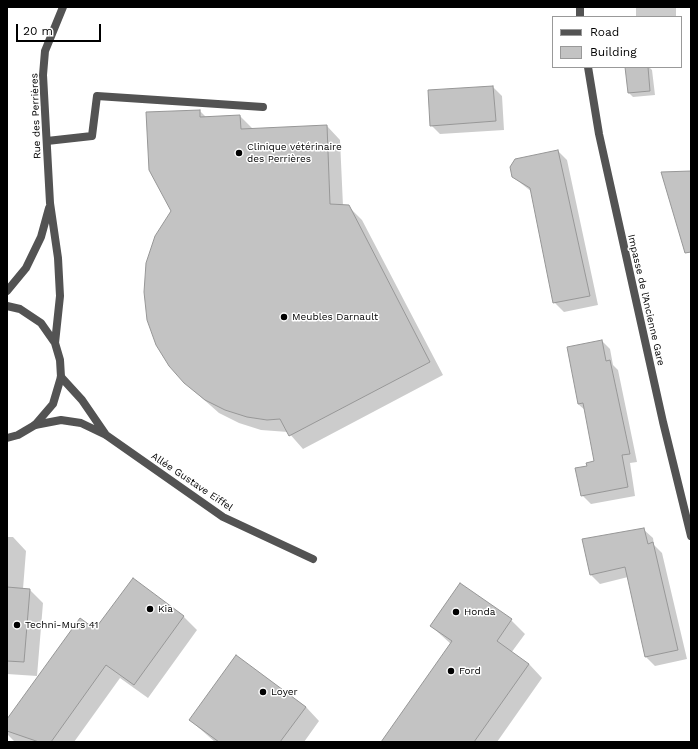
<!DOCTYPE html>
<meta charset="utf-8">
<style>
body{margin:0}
#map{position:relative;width:698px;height:749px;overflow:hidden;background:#fff;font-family:"Work Sans",sans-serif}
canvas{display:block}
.frame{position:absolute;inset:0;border:8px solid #000;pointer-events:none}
.legend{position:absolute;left:552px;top:16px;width:130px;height:52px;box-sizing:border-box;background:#fff;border:1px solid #999;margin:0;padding:5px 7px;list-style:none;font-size:12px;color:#000}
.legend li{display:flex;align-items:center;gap:8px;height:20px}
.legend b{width:20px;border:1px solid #999}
.scale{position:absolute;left:16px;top:24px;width:85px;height:18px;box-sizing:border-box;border:2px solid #000;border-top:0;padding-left:5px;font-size:12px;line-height:14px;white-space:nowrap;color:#000;-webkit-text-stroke:3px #fff;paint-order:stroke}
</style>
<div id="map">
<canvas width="698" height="749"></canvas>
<div class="frame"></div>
<ul class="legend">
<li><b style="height:5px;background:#535353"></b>Road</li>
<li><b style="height:11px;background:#c3c3c3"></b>Building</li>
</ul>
<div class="scale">20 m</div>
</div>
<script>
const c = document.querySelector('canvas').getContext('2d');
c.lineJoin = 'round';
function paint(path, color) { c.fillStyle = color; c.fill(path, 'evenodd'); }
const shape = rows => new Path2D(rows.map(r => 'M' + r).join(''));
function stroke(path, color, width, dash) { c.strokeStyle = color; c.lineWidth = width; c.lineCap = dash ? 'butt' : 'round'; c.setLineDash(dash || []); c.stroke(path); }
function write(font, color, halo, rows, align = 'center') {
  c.font = font + ' "Work Sans",sans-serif'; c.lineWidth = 3; c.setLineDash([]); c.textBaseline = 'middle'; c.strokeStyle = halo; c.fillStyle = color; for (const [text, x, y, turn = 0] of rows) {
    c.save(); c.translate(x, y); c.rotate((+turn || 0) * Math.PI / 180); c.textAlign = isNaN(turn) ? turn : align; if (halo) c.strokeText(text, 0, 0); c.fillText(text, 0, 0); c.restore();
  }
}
paint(shape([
 [636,7,676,7,676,17,636,17],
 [637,67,649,67,652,70,655,95,633,97,629,93],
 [493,87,502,96,504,130,440,134,431,125],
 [200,111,206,117,240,116,254,130,327,126,340,140,343,206,348,206,362,220,443,375,303,449,288,432,261,430,239,423,219,413,185,383,172,211],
 [558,151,567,160,598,305,564,312,554,302,532,192,513,177],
 [602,341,610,349,613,365,618,370,637,462,630,463,635,496,591,504,582,495,588,467,595,462,586,411,578,404],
 [643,529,653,538,654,545,662,553,687,659,655,666,646,657,628,577,600,584,591,575],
 [7,537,13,537,26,551,23,589,30,590,43,603,37,676,7,674],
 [133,580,184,617,197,630,148,698,120,678,74,742,15,742,7,734,7,721,96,631],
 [511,620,525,634,511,653,529,664,542,678,497,742,382,742,451,644,431,626],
 [237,657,306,707,319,721,304,742,215,742,190,720]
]), '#0003');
const building = shape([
 [625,67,648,67,650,91,628,93,625,67],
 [493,86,496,121,430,126,428,90,493,86],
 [200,110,200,117,240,115,241,129,327,125,330,204,349,205,430,362,289,436,280,419,267,420,247,417,225,410,205,400,184,383,169,366,156,345,147,320,144,292,146,263,155,236,171,211,149,170,146,112,200,110],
 [558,150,590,296,553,303,530,188,512,177,510,167,515,159,558,150],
 [691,171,691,252,685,253,661,172,691,171],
 [602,340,606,361,610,360,630,454,622,455,628,487,581,496,575,468,587,466,586,463,594,461,583,403,578,404,567,347,602,340],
 [644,528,648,544,653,542,678,650,645,657,625,567,590,575,582,539,644,528],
 [133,578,184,616,134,685,106,665,51,742,39,742,7,731,7,719,80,618,95,629,133,578],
 [460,583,512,619,497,641,529,664,474,742,381,742,452,641,430,626,460,583],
 [7,587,30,589,24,662,7,661,7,587],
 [236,655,306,707,280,742,219,742,189,720,236,655]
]);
paint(building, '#c3c3c3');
stroke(building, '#979797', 1);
stroke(shape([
 [580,7,580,17],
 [588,67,599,134,663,422,691,536],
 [47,141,92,136,97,96,263,107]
]), '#535353', 8);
stroke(shape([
 [61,377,82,400,106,435],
 [35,425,61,420,81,423,106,435,223,517,313,559]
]), '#535353', 8);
stroke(shape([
 [7,291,26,268,41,237,49,208],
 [7,306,20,309,41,323,55,343,60,360,61,377,53,404,35,425,18,435,7,438],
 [55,343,60,296,58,258,50,203,43,75,45,51,63,7]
]), '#535353', 8);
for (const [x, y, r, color] of [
 [239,153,4,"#000"],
 [284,317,4,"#000"],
 [150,609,4,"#000"],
 [456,612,4,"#000"],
 [17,625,4,"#000"],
 [451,671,4,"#000"],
 [263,692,4,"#000"]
]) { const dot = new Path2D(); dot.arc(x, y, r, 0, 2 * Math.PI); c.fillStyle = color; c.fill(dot); stroke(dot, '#fff', 1.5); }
write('10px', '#000', '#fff', [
 ["Rue des Perrières",36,116,-92],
 ["Impasse de l’Ancienne Gare",646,300,77],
 ["Allée Gustave Eiffel",192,482,34]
]);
write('10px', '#000', '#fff', [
 ["Clinique vétérinaire",247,147],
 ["des Perrières",247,159],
 ["Meubles Darnault",292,317],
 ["Kia",158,609],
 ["Honda",464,612],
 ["Techni-Murs 41",25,625],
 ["Ford",459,671],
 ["Loyer",271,692]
], 'left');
</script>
